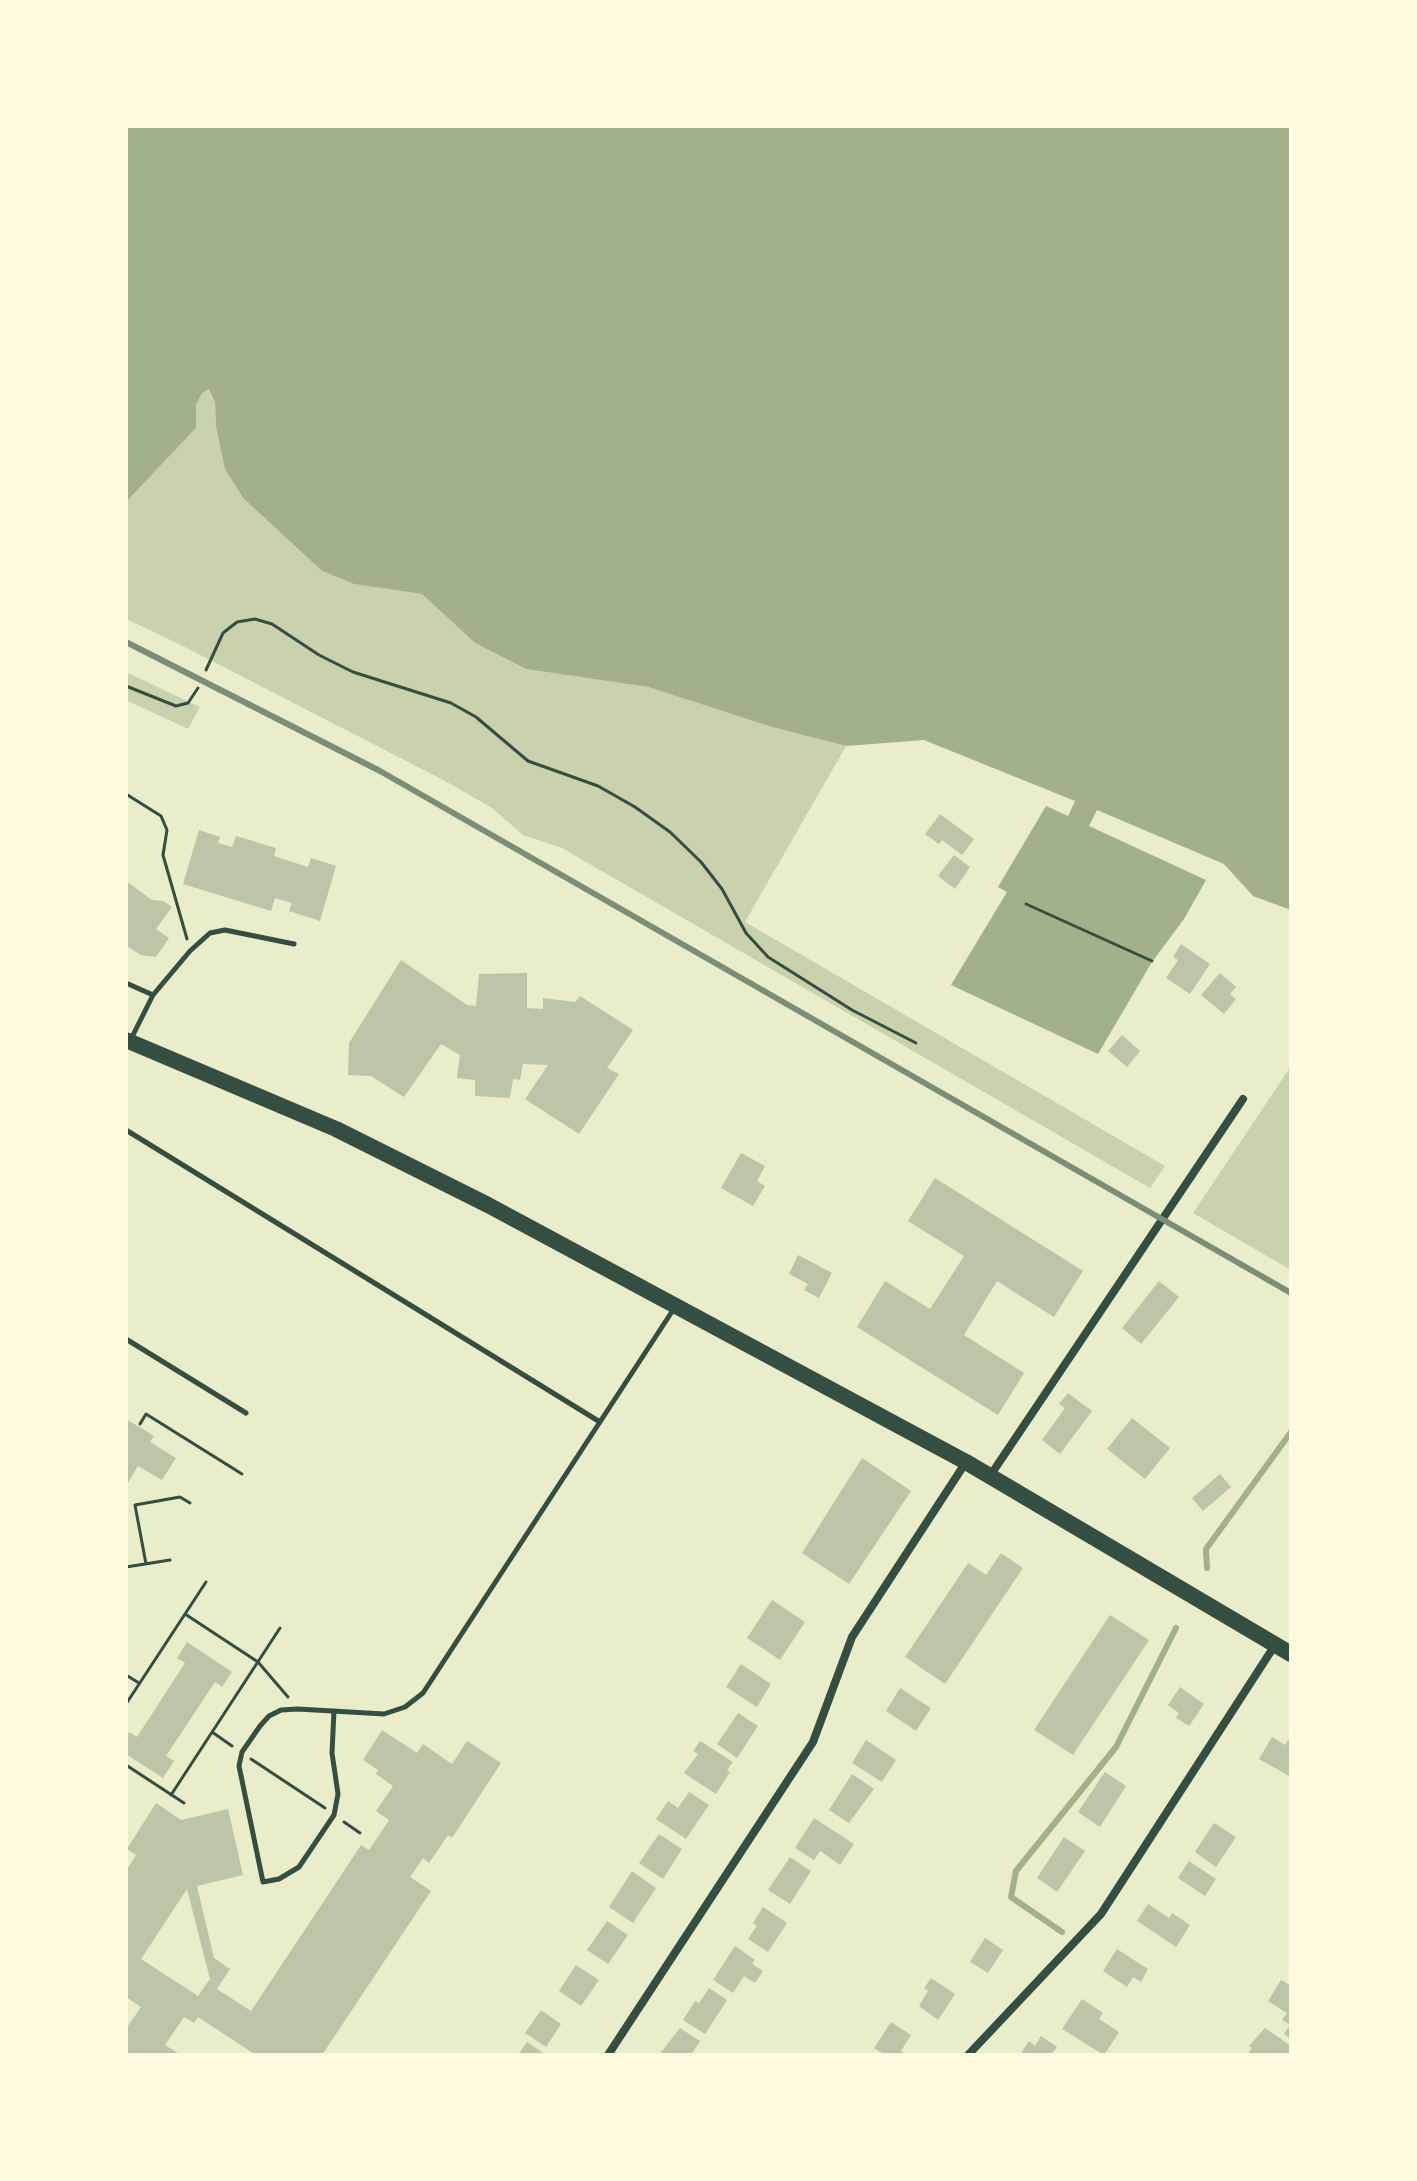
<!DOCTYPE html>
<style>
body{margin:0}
#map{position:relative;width:1417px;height:2181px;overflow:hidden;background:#e9edc9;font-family:"Archivo Narrow",sans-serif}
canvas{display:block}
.frame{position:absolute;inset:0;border:128px solid #fefae0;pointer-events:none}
</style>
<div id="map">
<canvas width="1417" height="2181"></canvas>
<div class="frame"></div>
</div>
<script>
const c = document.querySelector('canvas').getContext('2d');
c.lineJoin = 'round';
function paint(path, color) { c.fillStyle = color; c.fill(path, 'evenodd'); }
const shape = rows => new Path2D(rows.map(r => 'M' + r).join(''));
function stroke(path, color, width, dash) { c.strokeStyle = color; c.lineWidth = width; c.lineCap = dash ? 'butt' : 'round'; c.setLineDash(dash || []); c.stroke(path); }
paint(shape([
 [210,388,215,402,216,427,225,469,243,498,322,571,354,584,422,594,475,643,526,669,648,687,772,727,846,746,745,922,1165,1166,1150,1188,562,848,523,835,492,808,447,782,179,644,126,619,126,502,196,428,196,405,202,393],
 [126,672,200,707,188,729,126,700],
 [1291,1066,1291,1270,1193,1213]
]), '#cad2ad');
paint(shape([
 [126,126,1291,126,1291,910,1253,896,1224,864,1097,810,1089,826,1206,880,1184,919,1152,962,1098,1054,951,985,1007,892,998,887,1046,806,1068,816,1075,801,924,740,846,746,772,727,648,687,526,669,475,643,422,594,354,584,322,571,243,498,225,469,216,427,215,402,209,389,202,393,196,405,196,428,126,502]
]), '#a3b18a');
stroke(shape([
 [1207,1568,1206,1549,1291,1432],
 [1062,1932,1011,1897,1016,1871,1116,1747,1176,1628]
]), '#a3b18a', 6);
paint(shape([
 [940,814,974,839,962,855,942,840,939,844,925,834],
 [199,830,220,837,218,843,232,847,236,836,276,848,274,856,308,867,311,858,336,866,320,921,289,911,292,903,275,898,271,911,183,884],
 [954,855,970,867,955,889,938,876],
 [126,881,152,900,163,901,172,907,156,929,169,938,156,957,141,955,127,946],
 [1181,944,1210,964,1190,994,1166,978,1178,960,1173,957],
 [401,960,467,1005,476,1006,479,974,527,973,527,1008,543,1009,543,998,575,1002,580,996,633,1030,607,1068,619,1074,579,1134,525,1099,548,1065,523,1064,520,1080,513,1079,510,1098,475,1096,475,1080,457,1078,460,1055,441,1044,404,1097,371,1076,348,1075,349,1043],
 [1220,973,1236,987,1230,994,1236,999,1224,1014,1201,995],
 [1122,1035,1140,1051,1127,1067,1108,1051],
 [741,1153,765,1166,757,1181,765,1186,753,1206,721,1188],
 [935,1178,1083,1271,1054,1317,997,1281,964,1335,1024,1373,998,1415,857,1327,885,1281,930,1309,964,1256,908,1221],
 [798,1255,832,1273,819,1298,804,1290,808,1284,789,1274],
 [1159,1281,1179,1297,1141,1344,1122,1328],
 [1068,1393,1092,1411,1060,1454,1042,1440,1065,1408,1059,1404],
 [1132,1418,1170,1448,1145,1479,1107,1449],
 [126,1419,154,1436,150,1442,176,1458,162,1480,138,1466,126,1486],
 [862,1458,911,1491,849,1584,802,1553],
 [1220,1474,1231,1487,1203,1511,1192,1498],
 [1001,1553,1023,1568,945,1684,905,1657,968,1563,986,1575],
 [772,1600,805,1622,780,1660,747,1638],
 [1110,1615,1149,1640,1073,1755,1034,1730],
 [187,1642,232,1672,222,1687,215,1682,166,1756,174,1761,163,1778,126,1754,126,1737,129,1732,137,1737,185,1663,177,1658],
 [741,1664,771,1684,757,1707,726,1687],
 [1180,1687,1204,1704,1189,1726,1176,1718,1179,1713,1168,1705],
 [900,1688,931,1708,916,1731,886,1711],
 [738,1713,758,1726,737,1758,717,1744],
 [382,1730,417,1753,423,1744,452,1764,467,1741,501,1763,452,1838,448,1835,429,1863,423,1858,410,1877,431,1891,322,2055,256,2055,198,2017,194,2023,184,2017,165,2045,181,2055,126,2055,126,2029,141,2007,126,1997,126,1871,136,1855,127,1849,156,1803,181,1820,228,1809,243,1875,197,1886,214,1958,230,1969,217,1989,251,2011,361,1845,369,1850,389,1820,376,1811,393,1786,376,1774,378,1770,363,1760],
 [187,1889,210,1979,198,1996,141,1959],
 [1272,1737,1285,1745,1288,1740,1291,1741,1291,1777,1259,1759],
 [866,1740,896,1760,882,1782,852,1763],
 [700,1741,733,1762,727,1770,730,1772,716,1794,684,1773,698,1754,693,1751],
 [1105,1772,1126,1786,1100,1827,1078,1812],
 [852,1774,874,1789,849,1823,829,1810],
 [689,1792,709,1805,686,1839,656,1819,668,1801,678,1808],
 [814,1818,854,1844,840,1865,820,1851,814,1860,795,1848],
 [1214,1823,1236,1837,1216,1867,1195,1852],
 [659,1834,682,1849,663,1879,639,1863],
 [1064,1837,1085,1851,1057,1892,1037,1878],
 [790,1857,811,1871,790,1904,768,1890],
 [1189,1861,1216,1879,1205,1896,1178,1878],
 [632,1871,656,1888,633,1923,609,1907],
 [1148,1904,1169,1918,1172,1913,1190,1925,1176,1947,1137,1921],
 [763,1907,787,1923,768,1952,748,1939,757,1926,753,1923],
 [607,1921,628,1935,608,1964,587,1950],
 [985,1938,1003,1950,988,1973,970,1962],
 [735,1946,755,1960,752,1964,763,1971,755,1983,744,1976,733,1993,713,1980],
 [1117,1949,1148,1969,1141,1982,1133,1977,1127,1987,1103,1971],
 [576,1965,599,1980,581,2006,559,1991],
 [931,1978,955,1994,938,2020,919,2006,928,1991,924,1988],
 [1281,1980,1291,1986,1291,2039,1284,2034,1290,2025,1282,2020,1287,2013,1268,2001],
 [709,1988,727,2000,705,2034,683,2020,695,2001,699,2003],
 [1082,1999,1103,2013,1099,2019,1119,2032,1104,2055,1062,2029],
 [541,2010,561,2024,546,2047,525,2033],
 [891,2022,911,2035,901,2051,907,2055,885,2055,874,2048],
 [680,2028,700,2041,691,2055,659,2055],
 [1265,2028,1291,2046,1291,2055,1247,2055,1252,2048,1249,2046],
 [1041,2036,1057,2047,1051,2055,1020,2055,1029,2041,1035,2046],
 [527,2042,546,2055,518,2055]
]), '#bcc5a7');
stroke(shape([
 [206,670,223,633,237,622,255,619,272,624,319,655,353,672,451,703,476,717,528,761,598,786,635,807,670,832,701,862,722,889,746,933,768,957,852,1010,916,1043],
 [126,686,176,706,188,703,198,688],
 [126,794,161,816,167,830,163,855,187,939],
 [1026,904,1152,961],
 [140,1424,146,1414,242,1474],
 [146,1564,135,1505,180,1497,190,1503],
 [126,1567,170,1560],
 [185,1614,258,1662,288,1697],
 [126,1675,139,1683],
 [126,1704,206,1582],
 [212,1732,232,1746],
 [251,1759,325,1808],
 [126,1765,184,1803],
 [171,1795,280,1628],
 [344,1822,360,1833]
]), '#344e41', 3);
stroke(shape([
 [126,983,153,995,131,1039],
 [153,995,190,951,210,933,225,930,294,944],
 [126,1130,600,1422],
 [126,1339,246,1413],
 [334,1711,332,1753,338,1794,334,1815,299,1867,279,1879,263,1882,239,1766,242,1752,260,1726,269,1716,281,1710,298,1709,384,1714,405,1707,423,1693,675,1307]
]), '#344e41', 5);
stroke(shape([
 [990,1476,1243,1099],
 [608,2055,813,1742,852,1637,966,1462],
 [968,2055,1101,1914,1275,1645]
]), '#344e41', 8);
stroke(shape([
 [126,1040,336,1129,488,1205,966,1462,1291,1654]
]), '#344e41', 16);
stroke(shape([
 [126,642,380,771,1291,1293]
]), '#7c8e77', 6);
</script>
